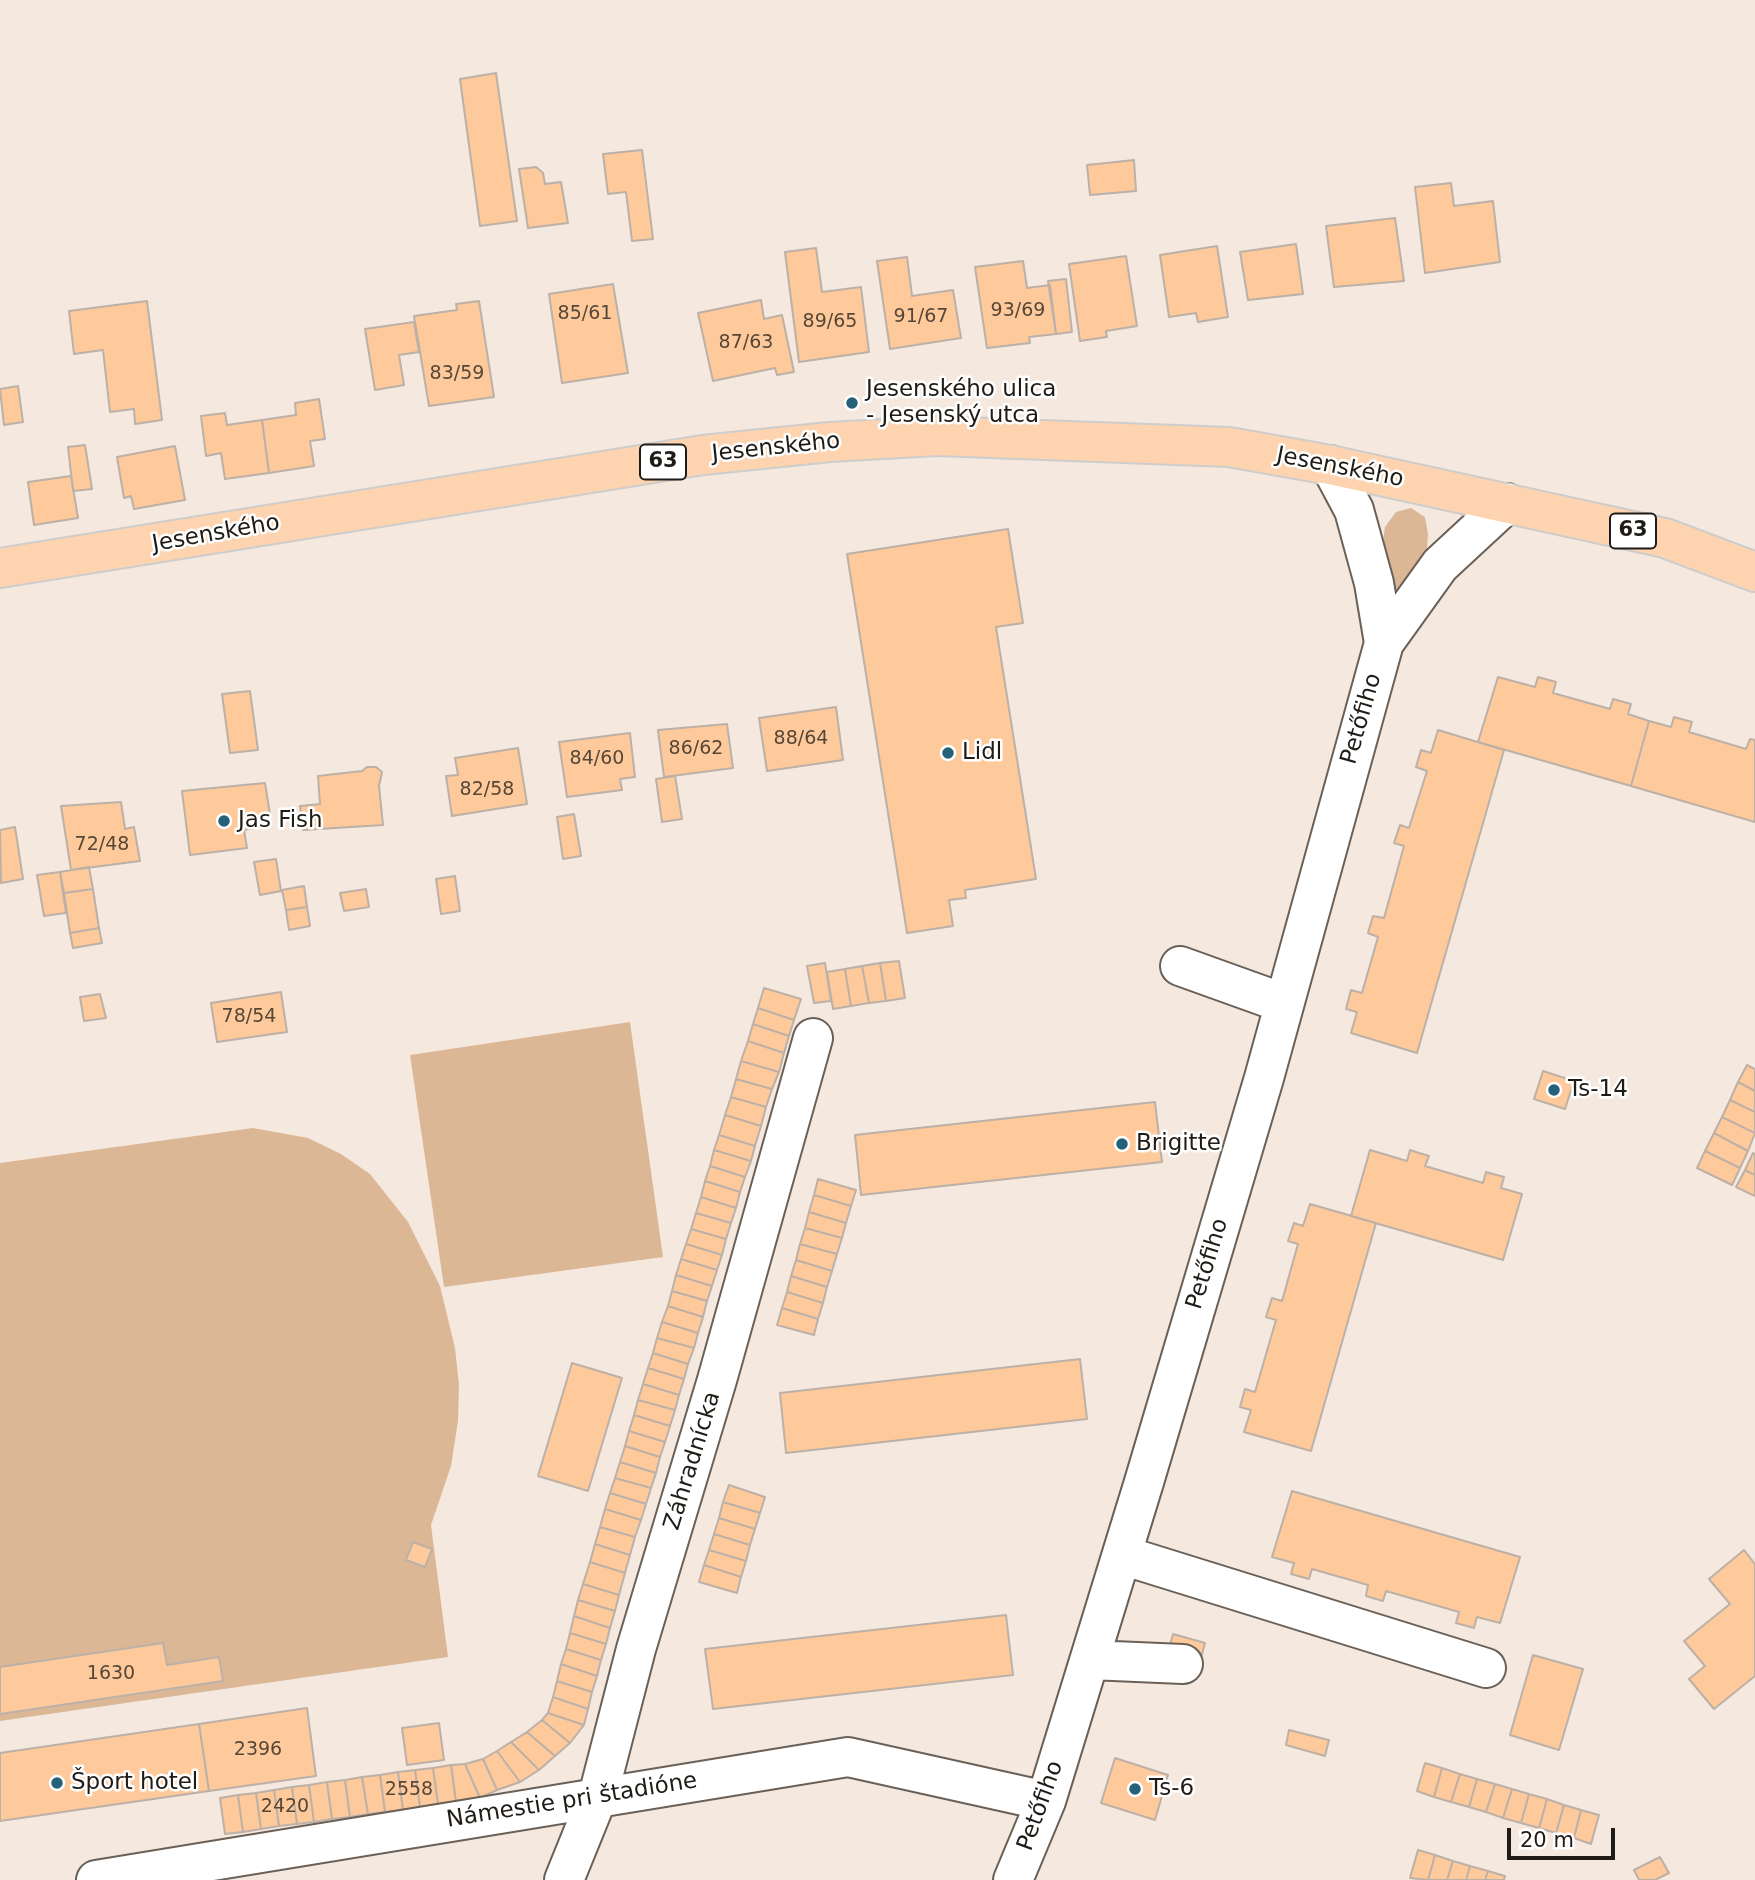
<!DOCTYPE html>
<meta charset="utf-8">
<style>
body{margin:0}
#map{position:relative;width:1755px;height:1880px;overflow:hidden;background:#f5e9df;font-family:"DejaVu Sans",sans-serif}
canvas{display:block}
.scale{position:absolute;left:1507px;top:1828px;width:108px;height:32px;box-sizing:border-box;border:4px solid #1f1b17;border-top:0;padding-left:9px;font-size:21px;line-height:24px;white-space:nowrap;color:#1f1b17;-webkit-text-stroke:5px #fff;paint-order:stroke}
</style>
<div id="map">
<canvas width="1755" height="1880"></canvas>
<div class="scale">20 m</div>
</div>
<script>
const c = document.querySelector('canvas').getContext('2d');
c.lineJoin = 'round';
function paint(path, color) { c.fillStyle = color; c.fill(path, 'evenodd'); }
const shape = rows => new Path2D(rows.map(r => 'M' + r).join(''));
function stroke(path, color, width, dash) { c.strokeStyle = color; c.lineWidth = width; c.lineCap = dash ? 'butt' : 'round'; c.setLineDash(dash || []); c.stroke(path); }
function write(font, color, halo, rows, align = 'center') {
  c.font = font + ' "DejaVu Sans",sans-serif'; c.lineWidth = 5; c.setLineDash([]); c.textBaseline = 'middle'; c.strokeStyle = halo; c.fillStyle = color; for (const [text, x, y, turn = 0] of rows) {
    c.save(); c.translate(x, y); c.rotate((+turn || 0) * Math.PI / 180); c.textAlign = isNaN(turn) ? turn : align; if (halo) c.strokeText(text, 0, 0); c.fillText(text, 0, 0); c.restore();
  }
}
paint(shape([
 [1411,508,1425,517,1428,534,1426,564,1400,606,1381,556,1385,527,1396,512],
 [630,1022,663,1257,444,1287,410,1055],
 [253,1128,308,1138,341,1154,370,1174,408,1222,440,1286,455,1348,459,1385,458,1421,451,1466,431,1525,448,1657,0,1721,0,1163]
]), '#dbb796');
const building = shape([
 [496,73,517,221,480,226,460,79,496,73],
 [642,150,653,239,632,241,626,192,608,194,603,154,642,150],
 [1134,160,1136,191,1090,195,1087,165,1134,160],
 [536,167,543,173,545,184,561,182,568,223,528,228,519,169,536,167],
 [1451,183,1454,206,1493,201,1500,262,1425,273,1415,187,1451,183],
 [1395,218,1404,281,1334,287,1326,226,1395,218],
 [1296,244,1303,294,1248,300,1240,252,1296,244],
 [1217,246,1228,317,1198,322,1196,313,1169,317,1160,255,1217,246],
 [816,248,822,292,861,287,869,352,799,362,785,252,816,248],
 [1126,256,1137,326,1106,331,1107,337,1080,341,1069,264,1126,256],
 [907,257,912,296,953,290,961,338,890,349,877,261,907,257],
 [1023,261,1027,288,1050,285,1056,334,1029,337,1030,343,987,348,975,267,1023,261],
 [1066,279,1072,332,1056,334,1048,281,1066,279],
 [613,284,628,373,562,383,549,294,613,284],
 [761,300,764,319,782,315,794,372,777,375,775,368,713,381,698,313,761,300],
 [147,301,162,420,135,424,134,409,110,412,103,350,74,354,69,311,147,301],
 [479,301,494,397,429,406,414,316,457,310,456,304,479,301],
 [414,322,419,352,399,355,404,385,375,390,365,329,414,322],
 [18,386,23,422,4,425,0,389,18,386],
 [319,399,325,439,310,441,314,466,269,473,262,420,296,415,295,403,319,399],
 [225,413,227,425,262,420,269,473,225,479,221,453,206,456,201,416,225,413],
 [85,445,92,489,73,491,68,447,85,445],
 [175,446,185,500,134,509,131,496,124,498,117,457,175,446],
 [71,476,78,518,34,525,28,482,71,476],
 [1008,529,1023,623,996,627,1036,879,965,890,966,898,949,900,953,926,907,933,847,554,1008,529],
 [1498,677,1535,687,1538,677,1556,682,1553,693,1610,709,1613,699,1631,704,1628,714,1649,721,1631,786,1478,742,1498,677],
 [250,691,258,750,230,753,222,694,250,691],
 [836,707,843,760,767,771,759,718,836,707],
 [1674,717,1692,722,1689,732,1746,749,1750,739,1755,740,1755,822,1631,786,1649,721,1671,727,1674,717],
 [727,724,733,768,664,777,658,730,727,724],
 [1438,730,1504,750,1417,1053,1351,1033,1357,1012,1346,1009,1351,990,1362,993,1378,937,1368,933,1373,916,1384,918,1404,846,1394,843,1400,825,1409,828,1427,771,1416,767,1421,750,1431,753,1438,730],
 [630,733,635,777,620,779,622,790,567,797,559,742,630,733],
 [518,748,527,804,452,816,446,776,458,775,455,758,518,748],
 [367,767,376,767,382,772,379,786,383,825,303,830,300,806,320,804,318,776,362,771,367,767],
 [675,776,682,819,662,822,656,779,675,776],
 [265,783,270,814,261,816,262,827,244,830,247,848,190,855,182,791,265,783],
 [121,802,125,829,134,827,140,861,71,870,61,806,121,802],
 [574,814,581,856,563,859,557,817,574,814],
 [15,827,23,879,1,883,0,830,15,827],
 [276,859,281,891,260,895,254,862,276,859],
 [89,867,93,889,64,893,60,872,89,867],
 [60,872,66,913,44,916,37,875,60,872],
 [455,876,460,911,441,914,436,879,455,876],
 [304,886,307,907,286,910,282,890,304,886],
 [93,889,99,928,70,933,64,893,93,889],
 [366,889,369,907,344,911,340,893,366,889],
 [307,907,310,926,289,930,286,910,307,907],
 [99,928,102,943,73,948,70,933,99,928],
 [899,961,905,998,886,1001,880,963,899,961],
 [825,963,831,1001,814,1003,807,966,825,963],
 [880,963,886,1001,869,1003,862,966,880,963],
 [862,966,869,1003,851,1006,845,969,862,966],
 [845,969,851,1006,833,1009,827,972,845,969],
 [764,988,801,999,794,1020,758,1008,764,988],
 [281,992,287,1032,217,1042,211,1003,281,992],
 [100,994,106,1018,84,1021,80,997,100,994],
 [758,1008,794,1020,789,1036,753,1024,758,1008],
 [753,1024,789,1036,784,1053,748,1041,753,1024],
 [748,1041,784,1053,779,1072,741,1061,748,1041],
 [741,1061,779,1072,772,1089,736,1079,741,1061],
 [1747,1065,1755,1069,1755,1091,1738,1082,1747,1065],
 [1543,1071,1574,1081,1565,1109,1534,1099,1543,1071],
 [736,1079,772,1089,766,1107,731,1097,736,1079],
 [1738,1082,1755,1091,1755,1112,1730,1100,1738,1082],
 [731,1097,766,1107,761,1126,725,1115,731,1097],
 [1730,1100,1755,1112,1755,1133,1722,1117,1730,1100],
 [1155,1102,1162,1162,861,1195,855,1135,1155,1102],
 [725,1115,761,1126,755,1146,719,1135,725,1115],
 [1722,1117,1755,1133,1748,1151,1714,1133,1722,1117],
 [1714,1133,1748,1151,1740,1168,1705,1151,1714,1133],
 [719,1135,755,1146,751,1161,714,1150,719,1135],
 [714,1150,751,1161,745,1177,710,1166,714,1150],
 [1370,1150,1407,1161,1410,1150,1419,1153,1429,1156,1425,1166,1483,1183,1486,1172,1504,1177,1501,1188,1522,1194,1503,1260,1351,1216,1370,1150],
 [1705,1151,1740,1168,1732,1185,1697,1168,1705,1151],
 [1753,1153,1755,1154,1755,1175,1745,1170,1753,1153],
 [710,1166,745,1177,740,1192,705,1181,710,1166],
 [1745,1170,1755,1175,1755,1196,1736,1187,1745,1170],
 [818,1179,856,1190,851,1206,814,1195,818,1179],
 [705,1181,740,1192,736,1208,701,1197,705,1181],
 [814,1195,851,1206,846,1223,809,1212,814,1195],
 [701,1197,736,1208,731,1223,696,1213,701,1197],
 [1310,1204,1376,1223,1311,1451,1244,1432,1251,1410,1240,1407,1245,1389,1255,1392,1276,1320,1266,1317,1272,1298,1282,1301,1298,1244,1288,1241,1294,1223,1303,1226,1310,1204],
 [809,1212,846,1223,842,1238,805,1228,809,1212],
 [696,1213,731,1223,726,1239,691,1229,696,1213],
 [805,1228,842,1238,837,1254,800,1244,805,1228],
 [691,1229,726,1239,722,1255,686,1244,691,1229],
 [686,1244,722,1255,717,1270,681,1259,686,1244],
 [800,1244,837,1254,832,1271,796,1260,800,1244],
 [681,1259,717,1270,712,1286,676,1275,681,1259],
 [796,1260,832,1271,827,1287,791,1276,796,1260],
 [676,1275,712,1286,707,1301,672,1291,676,1275],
 [791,1276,827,1287,823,1303,787,1292,791,1276],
 [672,1291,707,1301,703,1317,668,1306,672,1291],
 [787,1292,823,1303,818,1319,782,1308,787,1292],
 [668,1306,703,1317,698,1333,662,1322,668,1306],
 [782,1308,818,1319,814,1335,777,1325,782,1308],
 [662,1322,698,1333,694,1348,657,1338,662,1322],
 [657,1338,694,1348,688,1364,653,1353,657,1338],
 [653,1353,688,1364,684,1379,648,1368,653,1353],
 [1080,1359,1087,1419,786,1453,780,1393,1080,1359],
 [572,1363,622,1378,588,1491,538,1476,572,1363],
 [648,1368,684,1379,679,1395,643,1384,648,1368],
 [643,1384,679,1395,675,1410,638,1400,643,1384],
 [638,1400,675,1410,670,1426,634,1415,638,1400],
 [634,1415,670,1426,665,1442,629,1431,634,1415],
 [629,1431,665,1442,660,1457,625,1446,629,1431],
 [625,1446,660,1457,656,1473,620,1462,625,1446],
 [620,1462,656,1473,651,1488,615,1478,620,1462],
 [615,1478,651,1488,646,1504,610,1493,615,1478],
 [729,1485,765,1497,760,1513,723,1502,729,1485],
 [1292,1491,1520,1557,1500,1623,1477,1617,1474,1628,1456,1623,1459,1612,1386,1591,1383,1601,1366,1596,1368,1585,1312,1569,1309,1579,1291,1574,1294,1563,1272,1557,1292,1491],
 [610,1493,646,1504,641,1520,605,1509,610,1493],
 [723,1502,760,1513,755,1529,719,1518,723,1502],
 [605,1509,641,1520,635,1537,600,1527,605,1509],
 [719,1518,755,1529,750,1545,714,1534,719,1518],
 [600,1527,635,1537,630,1555,595,1544,600,1527],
 [714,1534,750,1545,746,1561,709,1550,714,1534],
 [413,1542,432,1549,425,1567,406,1560,413,1542],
 [595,1544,630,1555,625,1573,590,1562,595,1544],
 [709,1550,746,1561,741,1577,704,1565,709,1550],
 [1744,1550,1755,1564,1755,1676,1714,1709,1689,1679,1705,1666,1684,1641,1730,1604,1709,1579,1744,1550],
 [590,1562,625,1573,619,1595,583,1584,590,1562],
 [704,1565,741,1577,737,1593,699,1582,704,1565],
 [583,1584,619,1595,615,1611,578,1600,583,1584],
 [578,1600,615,1611,610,1628,574,1616,578,1600],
 [1006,1615,1013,1675,713,1709,705,1649,1006,1615],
 [574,1616,610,1628,606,1644,570,1633,574,1616],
 [570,1633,606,1644,601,1660,566,1649,570,1633],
 [1173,1634,1205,1643,1201,1658,1169,1649,1173,1634],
 [163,1643,167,1665,219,1657,223,1681,0,1714,0,1667,163,1643],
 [566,1649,601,1660,597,1676,561,1664,566,1649],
 [1533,1655,1583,1669,1559,1750,1510,1735,1533,1655],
 [561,1664,597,1676,592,1692,557,1681,561,1664],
 [557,1681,592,1692,588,1709,553,1697,557,1681],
 [553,1697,588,1709,584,1725,548,1713,553,1697],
 [307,1708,316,1776,209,1791,199,1724,307,1708],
 [548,1713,584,1725,570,1743,542,1720,548,1713],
 [542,1720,570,1743,555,1756,527,1732,542,1720],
 [439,1723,444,1760,407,1765,402,1728,439,1723],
 [199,1724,209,1791,0,1821,0,1753,199,1724],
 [1289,1730,1329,1740,1325,1756,1286,1745,1289,1730],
 [527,1732,555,1756,539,1770,511,1742,527,1732],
 [511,1742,539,1770,520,1782,497,1751,511,1742],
 [497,1751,520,1782,497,1790,483,1759,497,1751],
 [1115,1758,1168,1775,1155,1820,1101,1803,1115,1758],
 [483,1759,497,1790,480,1798,465,1764,483,1759],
 [1425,1763,1442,1768,1434,1797,1417,1791,1425,1763],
 [465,1764,480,1798,456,1802,451,1765,465,1764],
 [451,1765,456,1802,438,1804,433,1768,451,1765],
 [433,1768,438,1804,420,1807,415,1770,433,1768],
 [1442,1768,1460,1774,1451,1802,1434,1797,1442,1768],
 [415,1770,420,1807,403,1810,398,1772,415,1770],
 [398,1772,403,1810,385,1812,380,1775,398,1772],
 [1460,1774,1477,1779,1469,1807,1451,1802,1460,1774],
 [380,1775,385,1812,368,1814,362,1777,380,1775],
 [362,1777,368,1814,350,1817,345,1780,362,1777],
 [1477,1779,1495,1784,1486,1812,1469,1807,1477,1779],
 [345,1780,350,1817,332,1819,327,1782,345,1780],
 [327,1782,332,1819,314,1822,309,1785,327,1782],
 [1495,1784,1512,1789,1503,1818,1486,1812,1495,1784],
 [309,1785,314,1822,297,1824,292,1787,309,1785],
 [292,1787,297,1824,279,1826,274,1790,292,1787],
 [1512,1789,1529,1794,1521,1823,1503,1818,1512,1789],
 [274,1790,279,1826,261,1829,256,1793,274,1790],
 [256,1793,261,1829,243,1832,238,1795,256,1793],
 [1529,1794,1547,1799,1539,1828,1521,1823,1529,1794],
 [238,1795,243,1832,225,1834,220,1798,238,1795],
 [1547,1799,1564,1805,1556,1833,1539,1828,1547,1799],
 [1564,1805,1581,1810,1574,1838,1556,1833,1564,1805],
 [1581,1810,1599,1815,1591,1844,1574,1838,1581,1810],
 [1418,1850,1435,1855,1428,1880,1410,1878,1418,1850],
 [1435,1855,1453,1861,1447,1880,1428,1880,1435,1855],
 [1660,1857,1669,1873,1655,1880,1639,1880,1634,1870,1660,1857],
 [1453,1861,1470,1866,1466,1880,1447,1880,1453,1861],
 [1470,1866,1488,1871,1485,1880,1466,1880,1470,1866],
 [1488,1871,1505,1876,1504,1880,1485,1880,1488,1871]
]);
paint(building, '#feca9b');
stroke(building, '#bcb0a7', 2);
const minor = shape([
 [1330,465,1354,510,1374,583,1384,643],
 [1180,966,1283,1003],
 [1122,1555,1486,1668],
 [1090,1660,1183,1664],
 [96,1880,848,1757,1046,1801],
 [564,1880,598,1796,636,1649,717,1380,813,1038],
 [1013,1880,1046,1801,1144,1482,1264,1078,1384,643,1440,565,1507,503]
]);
const major = shape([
 [0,568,703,455,830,442,937,436,1229,447,1330,465,1665,538,1755,572]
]);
stroke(minor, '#6b6057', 42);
stroke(major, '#cecdcc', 42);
stroke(minor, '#fff', 38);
stroke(major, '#fdd4af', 38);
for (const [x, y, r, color] of [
 [852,403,7,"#256279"],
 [948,753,7,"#256279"],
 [224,821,7,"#256279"],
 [1554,1090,7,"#256279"],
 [1122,1144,7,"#256279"],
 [57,1783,7,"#256279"],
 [1135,1789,7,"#256279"]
]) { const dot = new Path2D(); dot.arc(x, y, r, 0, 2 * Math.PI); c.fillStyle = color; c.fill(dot); stroke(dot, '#fff', 2.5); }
write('19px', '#574738', null, [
 ["93/69",1018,311],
 ["85/61",585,314],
 ["91/67",921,317],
 ["89/65",830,322],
 ["87/63",746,343],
 ["83/59",457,374],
 ["88/64",801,739],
 ["86/62",696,749],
 ["84/60",597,759],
 ["82/58",487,790],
 ["72/48",102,845],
 ["78/54",249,1017],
 ["1630",111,1674],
 ["2396",258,1750],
 ["2558",409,1790],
 ["2420",285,1807]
]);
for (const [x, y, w] of [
 [663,462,46],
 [1633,531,46]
]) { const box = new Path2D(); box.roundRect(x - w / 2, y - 17.5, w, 35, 5); c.fillStyle = '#fff'; c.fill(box); stroke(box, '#1f1b17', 2); }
write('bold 21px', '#1f1b17', null, [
 ["63",663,462],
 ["63",1633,531]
]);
write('23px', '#1f1b17', '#fff', [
 ["Jesenského ulica",866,390],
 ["- Jesenský utca",866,416],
 ["Lidl",962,753],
 ["Jas Fish",238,821],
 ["Ts-14",1568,1090],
 ["Brigitte",1136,1144],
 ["Šport hotel",71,1783],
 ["Ts-6",1149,1789]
], 'left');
write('23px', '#1f1b17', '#fff', [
 ["Jesenského",776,448,-6],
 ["Jesenského",1340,468,11],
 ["Jesenského",216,534,-10],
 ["Petőfiho",1362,719,-74],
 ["Petőfiho",1208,1264,-73],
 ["Záhradnícka",693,1461,-73],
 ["Námestie pri štadióne",572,1801,-9],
 ["Petőfiho",1041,1806,-70]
]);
</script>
